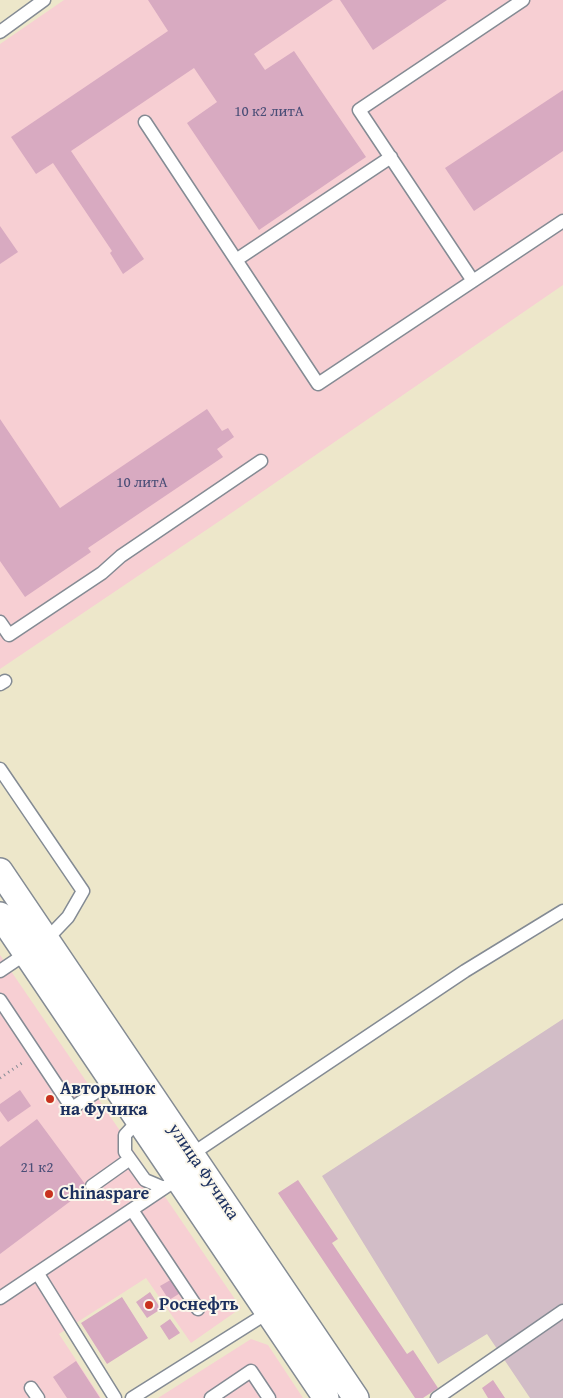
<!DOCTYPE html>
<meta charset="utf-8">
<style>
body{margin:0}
canvas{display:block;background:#ede7ca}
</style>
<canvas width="563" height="1398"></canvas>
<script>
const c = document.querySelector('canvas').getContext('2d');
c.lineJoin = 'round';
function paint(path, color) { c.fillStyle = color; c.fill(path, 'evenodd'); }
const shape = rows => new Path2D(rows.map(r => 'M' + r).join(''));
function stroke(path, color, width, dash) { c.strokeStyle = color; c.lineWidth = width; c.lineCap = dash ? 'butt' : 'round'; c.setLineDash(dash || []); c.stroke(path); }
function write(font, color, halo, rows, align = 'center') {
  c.font = font + ' "Gentium Book Plus",serif'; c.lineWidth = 4; c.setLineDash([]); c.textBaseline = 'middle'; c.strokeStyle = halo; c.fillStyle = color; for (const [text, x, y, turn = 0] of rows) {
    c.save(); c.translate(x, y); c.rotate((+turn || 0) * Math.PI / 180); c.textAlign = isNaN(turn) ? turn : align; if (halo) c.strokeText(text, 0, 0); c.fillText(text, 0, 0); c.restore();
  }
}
paint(shape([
 [64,0,563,0,563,285,224,518,0,669,0,44],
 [0,955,241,1308,191,1343,146,1278,59,1334,101,1398,0,1398],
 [251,1339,268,1345,303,1398,158,1398]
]), '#f7cfd3');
paint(shape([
 [563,1019,563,1398,530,1398,487,1334,438,1364,322,1176]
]), '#d2bdc7');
paint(shape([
 [148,0,333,0,254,54,265,70,294,51,366,157,259,230,187,123,217,102,194,68,71,151,144,259,123,274,110,253,112,251,53,163,36,174,11,137,168,31],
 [340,0,447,0,373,50],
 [563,90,563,151,474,211,445,168],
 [0,226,18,252,0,264],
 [207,409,222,431,228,428,234,437,217,449,223,457,88,548,91,552,25,597,0,561,0,419,60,508],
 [20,1090,31,1106,8,1122,0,1111,0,1104],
 [37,1119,88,1188,0,1254,0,1147],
 [298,1180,338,1239,332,1243,407,1354,413,1350,438,1388,423,1398,415,1398,278,1193],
 [174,1278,182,1292,169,1300,160,1286],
 [150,1292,161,1309,147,1318,136,1302],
 [122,1297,148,1338,107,1364,81,1323],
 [170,1319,180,1333,169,1340,160,1326],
 [76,1361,100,1398,67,1398,53,1377],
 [493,1380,505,1398,488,1398,482,1388]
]), '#d8aac1');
const lane = shape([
 [0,32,44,0],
 [145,122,318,384,563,221],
 [236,260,391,157],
 [473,281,359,110,523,0],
 [0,622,9,635,102,573,121,556,261,461],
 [0,684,5,681],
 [0,769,83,891,68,917,46,940,0,971],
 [0,1000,72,1108,113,1081],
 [139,1120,125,1135,125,1152,145,1180,164,1188],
 [189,1156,465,971,563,911],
 [92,1186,130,1159],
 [132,1210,198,1309],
 [38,1274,115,1398],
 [0,1298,182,1176],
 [31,1388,38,1398],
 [132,1398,272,1310],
 [211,1398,251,1371,269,1398],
 [437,1398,563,1311]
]);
const street = shape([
 [0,871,356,1398],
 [0,915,326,1398]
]);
stroke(lane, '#848b94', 15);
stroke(street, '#848b94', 28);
stroke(shape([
 [0,1078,22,1063]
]), '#848b94', 3, [1, 4]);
stroke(lane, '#fff', 12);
stroke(street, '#fff', 25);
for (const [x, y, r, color] of [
 [50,1099,5,"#c8321e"],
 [49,1194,5,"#c8321e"],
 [149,1305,5,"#c8321e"]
]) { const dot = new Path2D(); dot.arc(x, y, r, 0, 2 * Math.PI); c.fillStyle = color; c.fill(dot); stroke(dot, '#fbf7ec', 2); }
write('15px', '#4a4e77', null, [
 ["10 к2 литА",269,112],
 ["10 литA",142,483],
 ["21 к2",37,1168]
]);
write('bold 18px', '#1b2f5e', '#fbf7ec', [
 ["Авторынок",60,1089],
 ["на Фучика",60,1110],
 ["Chinaspare",59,1194],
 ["Роснефть",159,1305]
], 'left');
write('18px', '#1b2f5e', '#fbf7ec', [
 ["улица Фучика",203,1172,56]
]);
</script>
